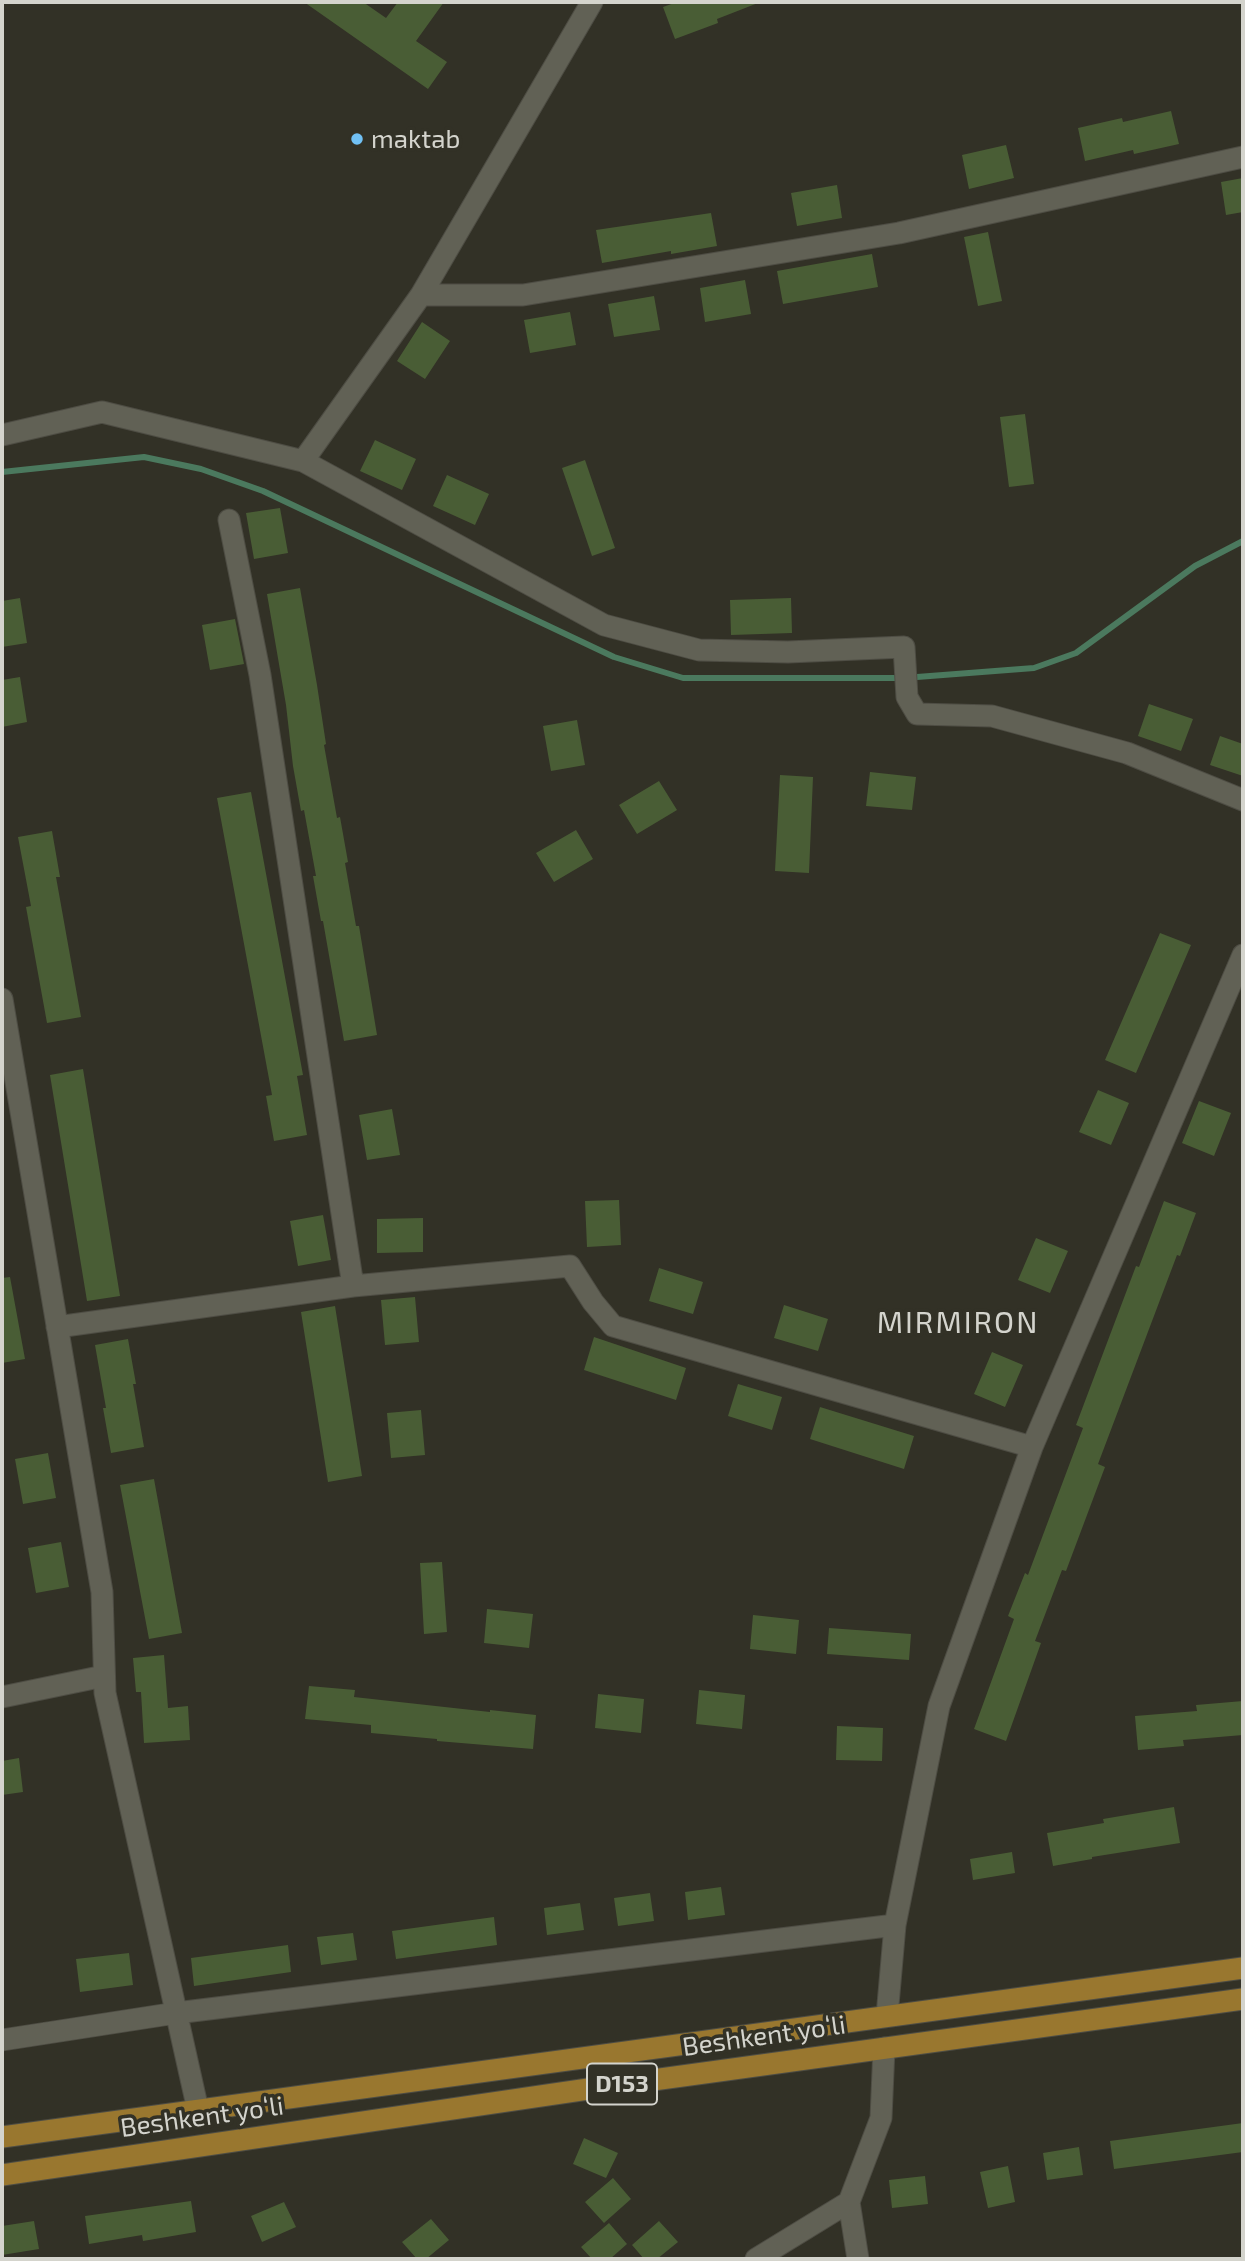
<!DOCTYPE html>
<meta charset="utf-8">
<style>
body{margin:0}
#map{position:relative;width:1245px;height:2261px;overflow:hidden;background:#323126;font-family:"Exo 2",sans-serif}
canvas{display:block}
.frame{position:absolute;inset:0;border:4px solid #d4d4cd;pointer-events:none}
</style>
<div id="map">
<canvas width="1245" height="2261"></canvas>
<div class="frame"></div>
</div>
<script>
const c = document.querySelector('canvas').getContext('2d');
c.lineJoin = 'round';
const shape = rows => new Path2D(rows.map(r => 'M' + r).join(''));
function stroke(path, color, width, dash) { c.strokeStyle = color; c.lineWidth = width; c.lineCap = dash ? 'butt' : 'round'; c.setLineDash(dash || []); c.stroke(path); }
function paint(path, color) { c.fillStyle = color; c.fill(path, 'evenodd'); }
function write(font, color, halo, rows, align = 'center') {
  c.font = font + ' "Exo 2",sans-serif'; c.lineWidth = 7; c.setLineDash([]); c.textBaseline = 'middle'; c.strokeStyle = halo; c.fillStyle = color; for (const [text, x, y, turn = 0] of rows) {
    c.save(); c.translate(x, y); c.rotate((+turn || 0) * Math.PI / 180); c.textAlign = isNaN(turn) ? turn : align; if (halo) c.strokeText(text, 0, 0); c.fillText(text, 0, 0); c.restore();
  }
}
stroke(shape([
 [2,472,144,457,201,469,263,491,614,657,683,678,896,678],
 [917,677,1034,668,1076,653,1195,566,1243,541]
]), '#4b795e', 6);
paint(shape([
 [304,2,363,2,386,18,398,2,444,2,416,41,447,62,428,89],
 [677,2,758,2,758,3,717,19,718,23,675,39,663,7],
 [1171,111,1179,144,1134,154,1133,150,1085,161,1078,128,1122,118,1123,122],
 [1006,145,1014,178,969,189,962,155],
 [1243,178,1243,212,1226,215,1221,182],
 [837,185,842,218,797,226,791,193],
 [711,213,717,246,671,254,671,251,602,263,596,230],
 [988,232,1002,301,978,306,964,237],
 [872,254,878,287,783,304,777,271],
 [745,280,751,314,705,322,700,288],
 [654,296,660,330,614,337,608,304],
 [570,312,576,345,530,353,524,320],
 [422,322,450,341,425,379,397,361],
 [1025,414,1034,484,1009,487,1000,417],
 [375,440,416,459,402,490,360,471],
 [585,460,615,548,592,556,562,468],
 [447,475,489,494,475,525,433,506],
 [280,508,288,553,254,559,246,513],
 [300,588,317,685,326,744,324,745,337,818,340,817,348,862,345,863,356,926,359,926,377,1035,344,1041,323,921,321,921,313,876,316,876,304,810,301,811,293,766,286,705,267,594],
 [20,598,27,643,2,647,2,601],
 [791,598,792,633,731,635,730,600],
 [235,619,244,664,210,670,202,625],
 [20,677,27,722,2,727,2,680],
 [1149,704,1193,719,1181,751,1138,736],
 [577,720,585,765,551,771,543,726],
 [1220,736,1243,744,1243,776,1210,765],
 [870,772,916,777,912,810,866,806],
 [780,775,813,777,809,873,775,871],
 [659,781,677,810,637,834,619,805],
 [251,792,303,1075,297,1076,307,1135,274,1141,266,1096,272,1095,217,798],
 [576,830,593,859,554,882,536,853],
 [52,831,60,877,56,877,81,1017,47,1023,26,907,31,906,18,837],
 [1160,933,1191,945,1136,1073,1105,1060],
 [83,1069,120,1296,87,1301,50,1075],
 [1098,1090,1129,1103,1111,1145,1079,1132],
 [1199,1101,1231,1113,1214,1156,1182,1143],
 [392,1109,400,1155,367,1160,359,1115],
 [619,1200,621,1245,587,1247,585,1201],
 [1164,1201,1196,1213,1180,1256,1177,1255,1098,1464,1105,1467,1066,1571,1062,1570,1035,1641,1041,1643,1006,1741,974,1729,1014,1619,1008,1616,1025,1573,1028,1575,1083,1428,1076,1425,1136,1266,1139,1267],
 [323,1215,331,1260,298,1266,290,1221],
 [423,1218,423,1252,377,1253,377,1219],
 [1036,1238,1068,1251,1050,1293,1018,1280],
 [659,1268,703,1282,693,1314,649,1301],
 [10,1277,25,1359,2,1363,2,1278],
 [415,1297,419,1342,385,1345,381,1300],
 [784,1305,828,1319,818,1351,774,1338],
 [335,1306,362,1476,328,1482,301,1312],
 [594,1337,686,1368,676,1400,584,1370],
 [128,1339,136,1384,133,1384,144,1447,111,1453,103,1408,106,1408,95,1345],
 [992,1352,1023,1365,1005,1407,974,1394],
 [738,1384,782,1397,772,1430,728,1416],
 [820,1407,914,1436,904,1469,810,1439],
 [421,1410,425,1455,391,1458,387,1413],
 [48,1453,56,1498,23,1504,15,1459],
 [154,1479,182,1633,149,1639,120,1485],
 [61,1542,69,1587,36,1593,28,1548],
 [442,1562,447,1632,424,1634,420,1563],
 [487,1609,533,1614,529,1648,484,1643],
 [753,1615,799,1620,796,1654,750,1649],
 [829,1628,911,1634,909,1660,827,1654],
 [164,1655,168,1708,188,1706,190,1740,144,1743,141,1692,136,1692,133,1658],
 [309,1686,355,1690,354,1697,490,1712,490,1710,536,1715,533,1749,437,1741,437,1739,371,1733,371,1725,305,1719],
 [699,1690,745,1695,742,1729,696,1724],
 [598,1694,644,1699,641,1733,595,1728],
 [1243,1701,1243,1735,1183,1740,1184,1746,1138,1750,1135,1716,1197,1711,1196,1705],
 [837,1726,883,1728,882,1761,836,1760],
 [19,1758,23,1792,2,1795,2,1761],
 [1174,1807,1180,1843,1092,1857,1092,1859,1053,1866,1047,1833,1104,1823,1103,1819],
 [1012,1852,1015,1873,973,1880,970,1859],
 [721,1887,725,1915,688,1920,685,1892],
 [650,1893,654,1921,618,1926,614,1898],
 [580,1903,584,1930,547,1935,544,1908],
 [494,1917,497,1945,396,1959,392,1931],
 [353,1933,357,1960,321,1965,317,1937],
 [288,1945,291,1972,194,1986,191,1958],
 [129,1953,133,1985,80,1992,76,1959],
 [1243,2123,1243,2152,1114,2169,1110,2141],
 [584,2138,618,2153,606,2178,573,2164],
 [1079,2147,1083,2175,1047,2180,1043,2153],
 [1008,2166,1015,2202,988,2208,980,2172],
 [925,2176,928,2204,892,2208,889,2180],
 [613,2178,631,2199,604,2223,585,2202],
 [191,2201,196,2232,143,2241,142,2235,89,2244,85,2216],
 [284,2202,296,2227,262,2242,251,2216],
 [431,2219,449,2240,426,2259,417,2259,402,2242],
 [34,2221,39,2249,2,2255,2,2226],
 [659,2221,678,2242,657,2259,644,2259,632,2245],
 [609,2223,627,2244,610,2259,592,2259,581,2247]
]), '#495d35');
const street = shape([
 [421,295,523,295,899,233,1243,157],
 [2,435,102,412,303,461,604,625,699,650,788,652,904,647,907,697,917,714,992,716,1127,753,1243,800],
 [303,461,421,295,592,2],
 [229,520,260,675,353,1286],
 [2,999,102,1592,105,1693,198,2110],
 [57,1327,353,1286,570,1266,593,1302,613,1326,1032,1447],
 [2,1697,104,1676],
 [887,2016,895,1925,939,1706,1032,1447,1243,955],
 [2,2040,176,2013,895,1925],
 [756,2259,849,2202],
 [858,2259,849,2202,881,2118,884,2048]
]);
const primary = shape([
 [2,2137,1243,1968],
 [2,2175,602,2087,1243,1999]
]);
stroke(street, '#4e4d44', 23);
stroke(primary, '#4e4d44', 23);
stroke(street, '#616155', 21);
stroke(primary, '#99772f', 21);
for (const [x, y, r, color] of [
 [357,139,7,"#71c1f5"]
]) { const dot = new Path2D(); dot.arc(x, y, r, 0, 2 * Math.PI); c.fillStyle = color; c.fill(dot); stroke(dot, '#323126', 2.5); }
for (const [x, y, w] of [
 [622,2084,70]
]) { const box = new Path2D(); box.roundRect(x - w / 2, y - 20.5, w, 41, 5); c.fillStyle = '#323126'; c.fill(box); stroke(box, '#d4d4cd', 2); }
write('bold 24px', '#d4d4cd', null, [
 ["D153",622,2084]
]);
write('26px', '#d4d4cd', '#323126', [
 ["maktab",371,139]
], 'left');
write('26px', '#d4d4cd', '#323126', [
 ["Beshkent yoʻli",764,2036,-8],
 ["Beshkent yoʻli",202,2117,-8]
]);
c.letterSpacing = '2px';
write('30px', '#d4d4cd', '#323126', [
 ["MIRMIRON",958,1323]
]);
c.letterSpacing = '0px';
</script>
